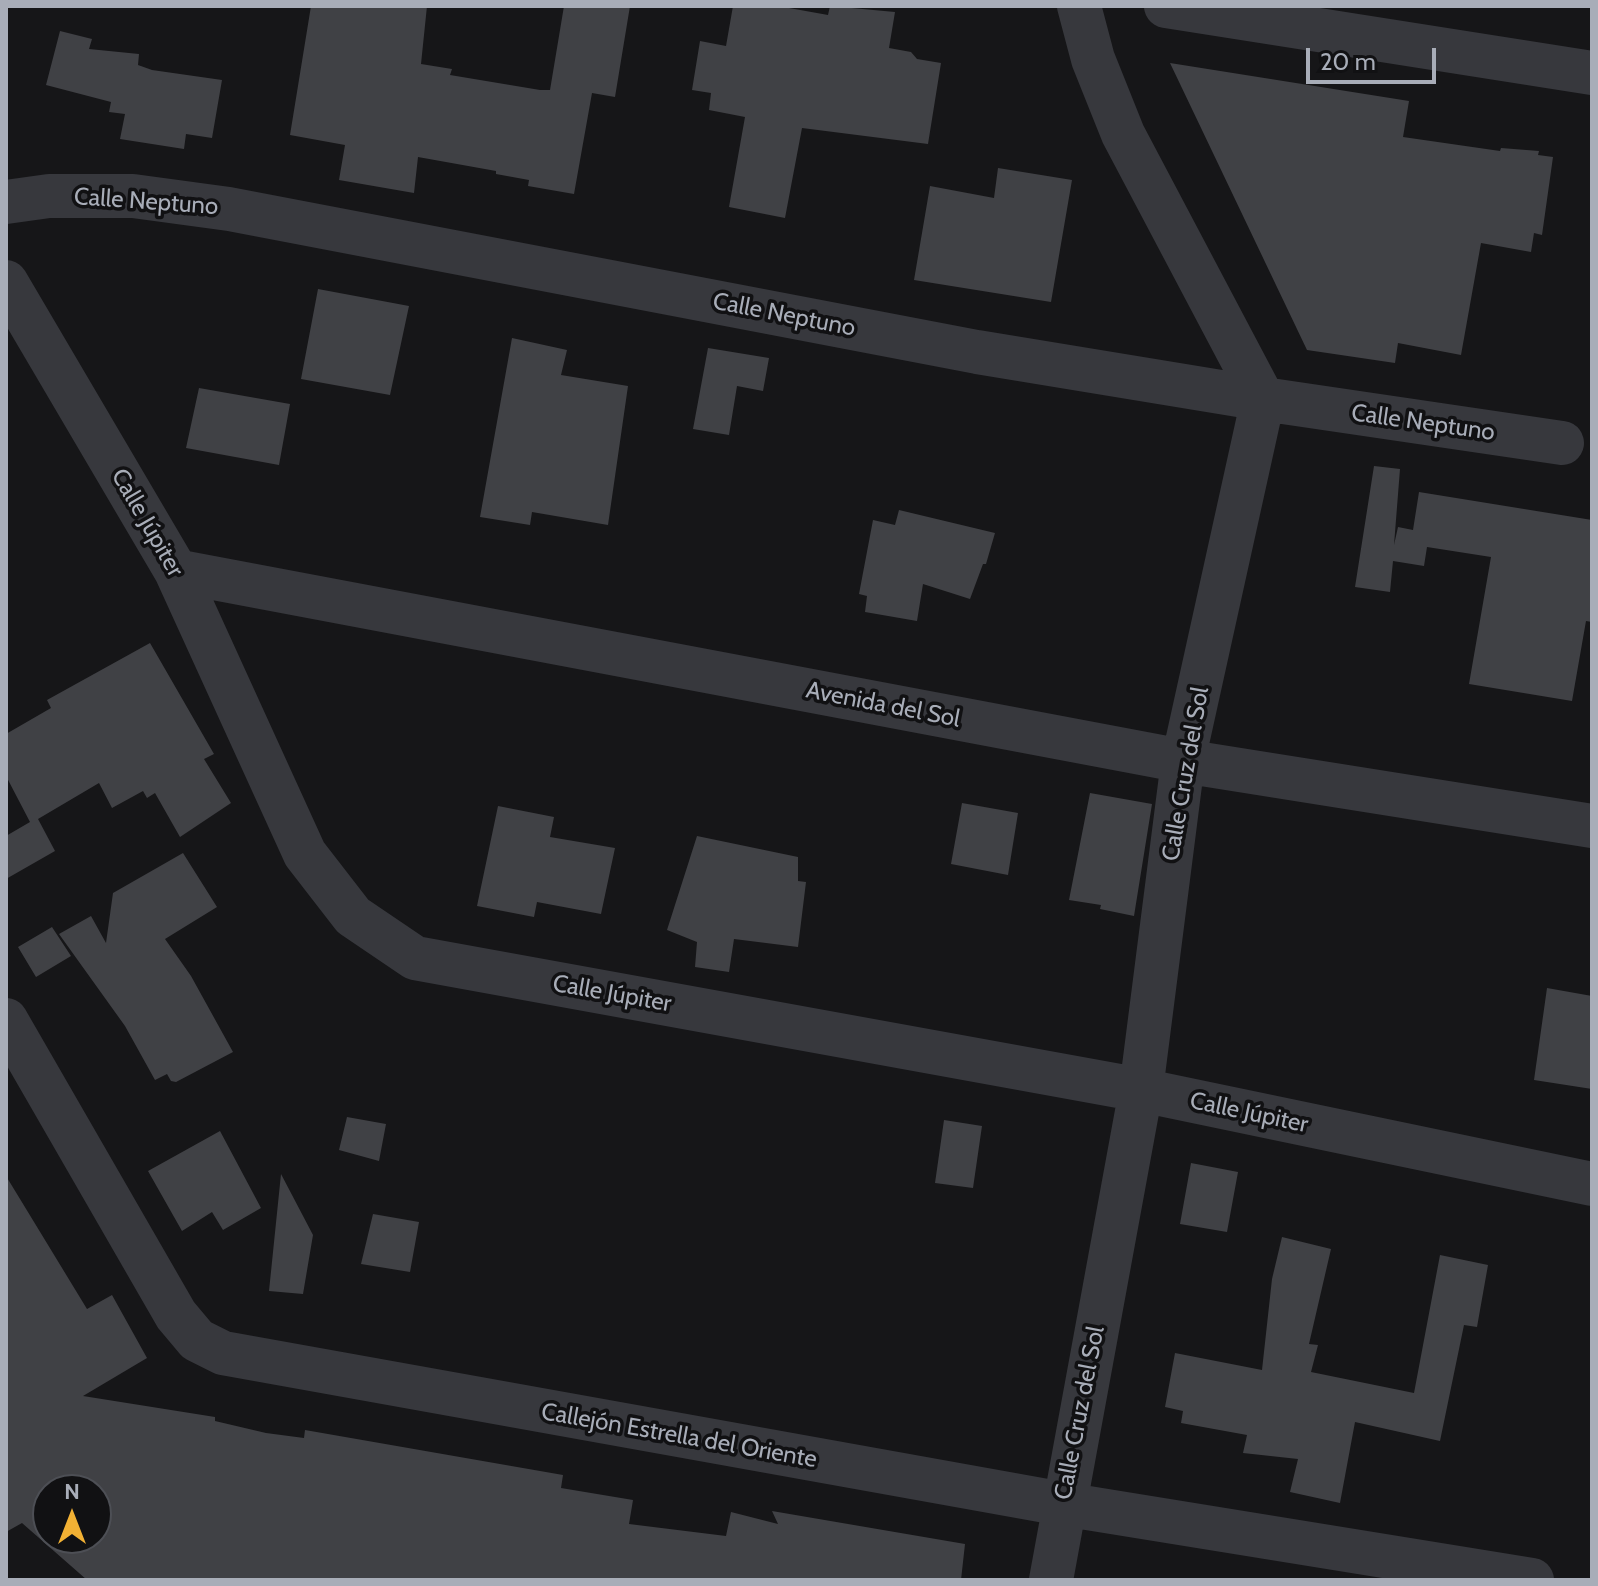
<!DOCTYPE html>
<meta charset="utf-8">
<style>
body{margin:0}
#map{position:relative;width:1598px;height:1586px;overflow:hidden;background:#161618;font-family:Cabin,sans-serif}
canvas{display:block}
.frame{position:absolute;inset:0;border:8px solid #a8adb8;pointer-events:none}
.north{position:absolute;left:32px;top:1474px;width:80px;height:80px;box-sizing:border-box;background:#111113;border:2px solid #4d4f55;border-radius:50%;rotate:0deg;font-size:22px;font-weight:700;line-height:32px;text-align:center;color:#a8adb8}
.north::after{content:'';display:block;margin:auto;width:28px;height:36px;background:#f2b134;clip-path:polygon(50% 0,100% 100%,50% 72%,0 100%)}
.scale{position:absolute;left:1306px;top:48px;width:130px;height:36px;box-sizing:border-box;border:4px solid #a8adb8;border-top:0;padding-left:10px;font-size:24px;line-height:28px;white-space:nowrap;color:#a8adb8;-webkit-text-stroke:6px #111113;paint-order:stroke}
</style>
<div id="map">
<canvas width="1598" height="1586"></canvas>
<div class="frame"></div>
<div class="north">N</div>
<div class="scale">20 m</div>
</div>
<script>
const c = document.querySelector('canvas').getContext('2d');
c.lineJoin = 'round';
function paint(path, color) { c.fillStyle = color; c.fill(path, 'evenodd'); }
const shape = rows => new Path2D(rows.map(r => 'M' + r).join(''));
function stroke(path, color, width, dash) { c.strokeStyle = color; c.lineWidth = width; c.lineCap = dash ? 'butt' : 'round'; c.setLineDash(dash || []); c.stroke(path); }
function write(font, color, halo, rows, align = 'center') {
  c.font = font + ' Cabin,sans-serif'; c.lineWidth = 7; c.setLineDash([]); c.textBaseline = 'middle'; c.strokeStyle = halo; c.fillStyle = color; for (const [text, x, y, turn = 0] of rows) {
    c.save(); c.translate(x, y); c.rotate((+turn || 0) * Math.PI / 180); c.textAlign = isNaN(turn) ? turn : align; if (halo) c.strokeText(text, 0, 0); c.fillText(text, 0, 0); c.restore();
  }
}
paint(shape([
 [311,6,427,6,421,64,452,69,450,75,540,90,550,90,564,6,630,6,615,97,592,93,574,194,528,186,529,180,496,174,496,171,418,157,414,193,339,180,345,145,290,135],
 [733,6,778,6,828,15,830,6,895,12,889,48,911,52,917,59,941,63,928,144,802,128,785,218,729,207,745,117,709,110,711,93,692,90,700,41,726,46],
 [60,31,92,39,89,49,139,54,138,65,152,70,222,80,212,138,186,134,184,149,120,139,125,114,109,112,111,102,46,85],
 [1170,63,1409,101,1403,137,1500,151,1501,148,1539,151,1538,155,1553,157,1542,235,1534,233,1531,252,1481,243,1461,355,1398,343,1395,363,1307,350],
 [998,168,1072,180,1051,302,914,280,930,186,994,198],
 [318,289,409,306,390,395,301,379],
 [512,338,567,350,561,375,628,386,608,525,532,512,530,525,480,517],
 [708,348,769,358,763,391,737,386,729,435,693,429],
 [199,388,290,404,279,465,186,448],
 [1374,466,1400,469,1394,545,1398,527,1413,530,1419,492,1592,520,1592,622,1586,621,1572,701,1469,684,1491,557,1427,547,1424,566,1393,561,1390,592,1355,587],
 [899,510,995,533,986,564,983,564,970,599,923,584,917,621,865,612,867,596,859,594,873,520,895,525],
 [150,643,214,754,204,759,231,803,180,837,155,793,147,798,143,791,112,808,99,783,38,819,55,851,6,879,6,836,30,822,6,776,6,734,51,708,47,700],
 [1090,793,1152,804,1134,916,1100,909,1101,905,1069,900],
 [962,803,1018,813,1008,875,951,864],
 [498,806,554,817,550,837,615,848,601,914,537,902,534,917,477,906],
 [697,836,798,857,798,881,806,882,798,947,734,939,729,972,695,967,697,942,667,930],
 [183,853,217,907,165,939,191,976,233,1052,176,1082,171,1081,167,1074,155,1080,125,1026,59,934,91,916,106,943,113,893],
 [52,927,71,956,36,977,18,947],
 [1547,988,1592,996,1592,1089,1534,1080],
 [347,1117,386,1124,379,1161,339,1150],
 [944,1120,982,1126,973,1188,935,1183],
 [220,1131,261,1208,223,1230,212,1212,182,1231,148,1171],
 [1191,1163,1238,1172,1227,1232,1180,1224],
 [281,1174,313,1235,303,1294,269,1291],
 [6,1176,87,1309,112,1295,147,1358,83,1396,215,1417,215,1421,266,1433,304,1438,305,1430,563,1475,561,1488,633,1500,629,1524,726,1536,731,1512,778,1524,772,1511,965,1544,961,1580,87,1580,22,1523,6,1532],
 [48,1490,96,1490,96,1538,48,1538],
 [373,1214,419,1222,410,1272,361,1264],
 [1282,1237,1331,1249,1309,1344,1318,1345,1311,1372,1414,1393,1440,1255,1488,1265,1477,1327,1464,1325,1440,1441,1355,1422,1340,1503,1290,1492,1298,1459,1243,1453,1247,1435,1181,1423,1183,1411,1165,1407,1175,1353,1262,1370,1272,1279]
]), '#404145');
stroke(shape([
 [1166,6,1592,73],
 [6,202,49,196,133,196,229,209,977,352,1263,399,1562,443],
 [6,282,176,571,305,854,353,916,415,958,1141,1090,1592,1184],
 [176,571,1183,761,1592,826],
 [6,1020,176,1315,197,1340,223,1353,1063,1504,1532,1580],
 [1051,1580,1141,1090,1183,761,1263,399,1123,134,1093,59,1079,6]
]), '#37383d', 44);
write('24px', '#a8adb8', '#111113', [
 ["Calle Neptuno",146,202,4],
 ["Calle Neptuno",784,315,11],
 ["Calle Neptuno",1423,423,8],
 ["Calle Júpiter",147,523,60],
 ["Avenida del Sol",883,705,11],
 ["Calle Cruz del Sol",1186,774,-80],
 ["Calle Júpiter",612,994,10],
 ["Calle Júpiter",1249,1113,12],
 ["Calle Cruz del Sol",1080,1413,-79],
 ["Callejón Estrella del Oriente",679,1436,10]
]);
</script>
